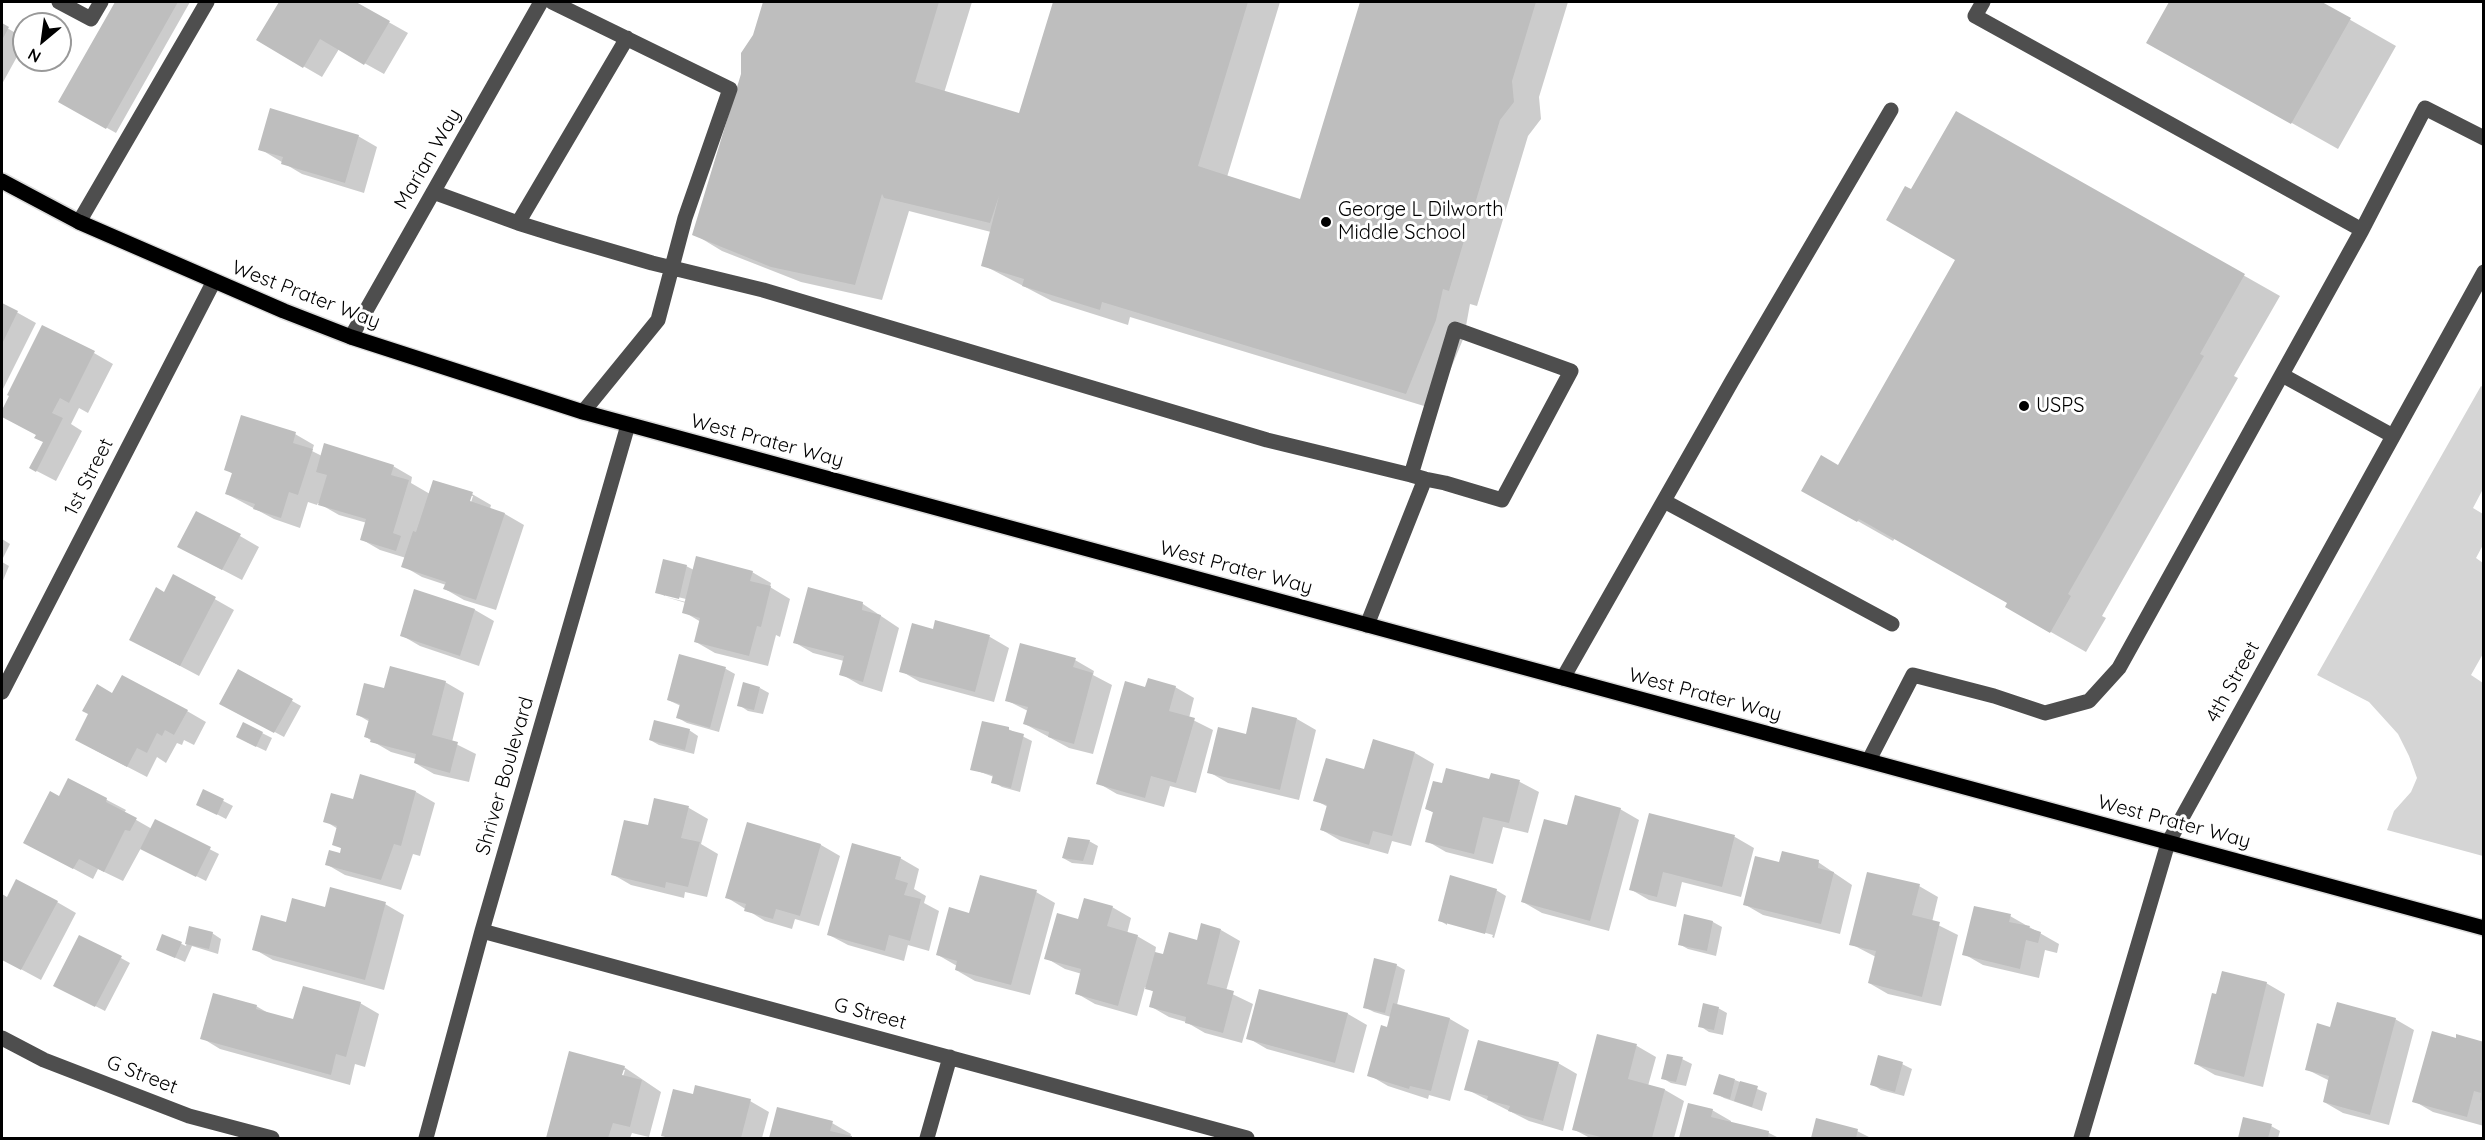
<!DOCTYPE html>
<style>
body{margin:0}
#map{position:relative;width:2485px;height:1140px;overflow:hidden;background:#fff;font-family:Quicksand,sans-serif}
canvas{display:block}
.frame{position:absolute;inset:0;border:3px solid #000;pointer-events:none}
.north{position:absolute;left:12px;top:12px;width:60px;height:60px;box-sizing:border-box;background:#fff;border:2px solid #999;border-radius:50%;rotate:209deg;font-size:16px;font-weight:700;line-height:24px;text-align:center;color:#000}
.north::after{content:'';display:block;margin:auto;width:21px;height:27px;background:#000;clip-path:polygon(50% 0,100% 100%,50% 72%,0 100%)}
</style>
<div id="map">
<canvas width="2485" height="1140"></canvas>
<div class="frame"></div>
<div class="north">N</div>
</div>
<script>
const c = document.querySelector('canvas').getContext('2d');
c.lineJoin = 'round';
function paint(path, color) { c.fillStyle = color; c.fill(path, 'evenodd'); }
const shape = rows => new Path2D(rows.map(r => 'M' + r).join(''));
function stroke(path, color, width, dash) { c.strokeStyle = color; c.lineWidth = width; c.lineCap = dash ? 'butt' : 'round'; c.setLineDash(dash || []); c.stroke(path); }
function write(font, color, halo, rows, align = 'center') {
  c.font = font + ' Quicksand,sans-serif'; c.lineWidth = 6; c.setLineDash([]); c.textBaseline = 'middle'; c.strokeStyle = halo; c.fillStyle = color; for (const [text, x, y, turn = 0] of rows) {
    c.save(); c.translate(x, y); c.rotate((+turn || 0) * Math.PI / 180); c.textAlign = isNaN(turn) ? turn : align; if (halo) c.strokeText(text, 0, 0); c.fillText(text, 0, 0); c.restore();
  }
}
paint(shape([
 [2481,386,2484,388,2483,489,2473,508,2483,514,2483,545,2476,558,2483,563,2484,652,2471,675,2483,683,2483,856,2387,830,2394,811,2411,792,2417,778,2409,756,2398,734,2369,702,2317,675]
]), '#d5d5d5');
paint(shape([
 [117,2,190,2,116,133,61,102],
 [280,2,353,2,408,33,384,74,339,49,322,77,258,40],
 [765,2,972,2,944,93,1020,115,1055,2,1280,2,1227,177,1301,201,1362,2,1568,2,1539,97,1541,119,1528,136,1477,306,1470,304,1464,337,1434,409,1130,317,1128,325,1052,301,983,265,991,232,909,211,882,300,801,282,722,251,694,234],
 [2171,2,2319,2,2396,46,2338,149,2148,42],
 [2,25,24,38,24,44,2,84],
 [1957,113,2280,296,2234,376,2238,378,2102,616,2106,618,2086,652,2007,607,2009,603,1895,538,1893,541,1803,490,1839,467,1957,259,1911,191],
 [358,136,377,147,364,193,302,174,260,149],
 [2,304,36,323,2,391],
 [94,353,113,364,88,413,79,408,71,424,82,431,56,481,31,468,44,442,38,435,2,415,2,413,11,395],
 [295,434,314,445,312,451,322,456,393,466,412,477,411,483,430,494,472,494,491,505,490,509,505,514,524,525,496,610,464,600,445,589,446,585,422,577,403,566,406,558,380,550,361,539,367,523,339,515,318,503,317,505,308,502,300,528,274,519,227,494,233,474,226,469],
 [470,496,473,496,469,509],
 [240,536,259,547,242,580,198,557],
 [2,539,10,544,2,560],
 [2,562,9,566,2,583],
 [686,566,694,570,752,572,771,583,770,587,790,599,780,637,776,635,768,666,715,653,696,642,701,622,684,612,686,603,666,597,686,602,686,599,665,594,665,596,657,592],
 [174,576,234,610,199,676,150,650,165,594],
 [809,589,863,604,899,628,882,692,860,685,841,674,844,661,813,653,794,642],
 [415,591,475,610,494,621,479,666,420,646,401,635],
 [936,622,990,637,1009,648,994,702,920,682,901,671,934,630],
 [680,656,726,669,735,674,719,732,687,723,678,718,681,706,668,700],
 [1075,660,1094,671,1093,675,1112,685,1093,754,1069,748,1025,724,1028,711,1006,700],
 [239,671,301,706,284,737,221,703],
 [445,682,464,693,452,742,476,754,469,782,434,774,415,763,416,759,391,752,372,741,366,737,370,722,358,715,385,690],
 [1175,687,1194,698,1189,718,1213,730,1196,793,1170,786,1164,807,1117,794,1098,783,1146,689],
 [760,688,769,693,763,714,748,711,739,705],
 [113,695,187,711,206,722,194,745,184,740,182,745,177,743,166,763,157,757,147,777,95,750],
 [1297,719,1316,730,1299,800,1228,783,1209,772,1247,735],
 [244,724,272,738,266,751,247,742],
 [1008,729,1032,741,1020,792,1002,787,993,782,994,777,972,769],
 [689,730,698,736,694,754,659,745,650,740],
 [1415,753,1434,764,1411,846,1392,841,1388,854,1341,841,1322,830,1328,807,1315,800,1365,771],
 [1492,775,1520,782,1539,792,1528,833,1503,827,1493,864,1446,852,1427,841,1434,813,1427,809,1443,785,1490,781],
 [69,780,126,810,124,813,152,829,155,821,219,854,206,881,141,848,123,881,98,869,93,879,44,853,60,798],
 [204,791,233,806,226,819,207,809],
 [416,792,435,803,420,856,413,854,401,890,345,875,326,864,341,855,343,849,334,844,338,829,325,821],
 [656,800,689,808,708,819,701,844,718,854,707,897,685,892,684,898,631,885,612,874,649,827],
 [1620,809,1639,820,1609,931,1542,913,1523,902,1568,827],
 [1650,815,1735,837,1754,848,1741,897,1682,882,1676,907,1649,900,1630,889],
 [748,824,821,845,840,856,819,926,795,919,792,929,765,921,726,897],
 [1089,841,1098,846,1093,865,1072,863,1063,858],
 [900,858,919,869,914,889,926,896,924,903,939,911,929,951,908,945,904,961,848,945,829,935],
 [1818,862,1852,885,1840,934,1763,915,1744,904,1781,864],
 [1919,886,1938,897,1932,922,1958,935,1941,1006,1888,994,1869,983,1876,957,1851,944],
 [1496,890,1506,896,1494,938,1492,937,1493,935,1447,922,1447,925,1439,920],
 [1036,892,1055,903,1030,995,975,981,956,970,957,966,938,955,970,915],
 [2,896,8,899,57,902,76,913,41,980,2,959],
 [385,904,404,915,384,990,273,960,254,949,287,924,326,909],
 [1112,907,1131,918,1127,934,1137,936,1156,947,1155,953,1164,956,1221,930,1240,941,1226,991,1253,1004,1242,1043,1205,1033,1186,1022,1169,1017,1150,1006,1154,992,1145,987,1137,1016,1095,1004,1076,993,1082,974,1065,969,1046,958,1079,921],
 [1685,916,1713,922,1722,927,1716,956,1688,949,1679,944],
 [2010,916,2059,944,2057,953,2045,950,2039,978,1983,965,1964,954],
 [190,928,212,933,221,939,218,954,192,946,185,962,167,954,163,935,186,946],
 [121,958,130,963,105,1011,64,990],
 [1396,965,1405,970,1397,1005,1450,1019,1469,1030,1450,1101,1429,1095,1428,1099,1388,1086,1369,1075,1391,1017,1374,1012,1364,1007],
 [2266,983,2285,994,2263,1087,2215,1075,2196,1064],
 [1260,991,1348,1014,1367,1025,1354,1073,1267,1049,1248,1038],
 [360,1003,379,1014,365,1067,355,1064,350,1085,220,1049,202,1038,256,1006,270,1014,294,1021],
 [1718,1008,1727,1013,1723,1035,1709,1032,1700,1026],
 [2395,1019,2414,1030,2389,1125,2343,1113,2324,1102,2330,1081,2306,1069,2331,1029],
 [1598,1036,1637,1046,1656,1057,1648,1086,1665,1090,1684,1101,1674,1138,1590,1138,1573,1129],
 [2457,1039,2484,1043,2484,1126,2433,1112,2414,1101],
 [570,1053,624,1067,661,1092,649,1137,632,1133,630,1138,547,1138],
 [622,1070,625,1070,621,1083],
 [1682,1059,1692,1064,1686,1086,1671,1083,1662,1078],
 [1558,1063,1577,1074,1563,1131,1529,1121,1466,1089],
 [1902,1064,1912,1069,1904,1096,1881,1090,1872,1084],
 [1735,1080,1767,1093,1762,1111,1724,1098,1715,1093],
 [694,1095,750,1101,769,1112,762,1138,668,1138,662,1135],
 [1689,1105,1712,1110,1731,1121,1731,1123,1769,1133,1779,1138,1681,1138],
 [778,1109,832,1123,851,1134,850,1137,853,1138,770,1138],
 [1817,1120,1857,1131,1871,1138,1813,1138],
 [2271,1126,2280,1131,2278,1138,2240,1138]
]), '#0003');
paint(shape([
 [115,2,178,2,106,129,58,102],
 [279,2,356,2,390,21,364,65,320,39,303,68,256,40],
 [763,2,939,2,915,82,1019,113,1053,2,1248,2,1198,166,1300,199,1360,2,1536,2,1512,81,1514,102,1500,120,1449,291,1443,289,1436,320,1406,394,1102,302,1100,310,1022,286,1024,279,981,266,999,196,990,223,884,198,882,194,855,285,771,267,692,235,741,74,741,53,753,35],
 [2169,2,2322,2,2351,18,2291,124,2146,43],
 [2,23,9,27,2,40],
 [270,108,359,135,345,183,281,164,283,157,258,150],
 [1956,111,2245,274,2200,354,2204,356,2068,594,2071,596,2050,633,2005,607,2007,603,1859,519,1857,522,1801,491,1821,455,1838,465,1955,260,1886,220,1905,186,1911,189],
 [2,303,18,311,2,344],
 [42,325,95,351,69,403,60,398,52,413,63,418,36,472,29,468,43,442,34,438,36,435,2,417,2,410,9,396,7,395],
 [241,415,296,432,293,443,313,449,298,495,289,492,281,518,253,509,255,504,225,494,232,473,224,470],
 [324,443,394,465,391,475,409,480,393,533,401,536,396,551,360,540,366,519,318,505,327,475,316,472],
 [433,480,473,492,470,501,505,513,476,600,443,589,446,582,401,567,413,531,416,532],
 [196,511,241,534,222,570,177,547],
 [696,556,753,571,750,581,771,586,761,627,757,626,749,656,694,642,700,618,682,613],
 [663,559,687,565,679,599,655,593],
 [173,574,216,597,180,666,129,640,156,587,164,592],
 [808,587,863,602,862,610,881,615,863,682,839,675,844,656,793,643],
 [414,589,475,609,460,656,400,636],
 [935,620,990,635,975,692,899,672,912,623,933,629],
 [1020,643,1076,658,1073,667,1093,673,1074,744,1048,737,1049,732,1023,724,1028,707,1005,701],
 [679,654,726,667,710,728,676,718,680,704,667,700],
 [390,666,446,681,432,735,458,742,450,773,414,763,416,754,370,742,371,739,364,737,369,719,356,715,364,683,384,688],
 [238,669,293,699,274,733,219,704],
 [122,675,188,710,174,735,165,730,162,736,157,733,147,753,137,748,127,767,75,740,88,714,82,711,97,684,112,693],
 [1148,678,1176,686,1169,711,1195,718,1176,783,1151,776,1145,798,1096,784,1125,681,1145,687],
 [743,682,760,687,754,710,737,706],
 [1252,707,1297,718,1280,790,1207,773,1218,727,1246,734],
 [654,720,690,729,685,750,649,740],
 [982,721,1009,727,1009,730,1024,734,1011,788,991,783,993,775,970,770],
 [243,722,263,732,256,747,236,737],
 [1373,739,1415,752,1392,836,1373,831,1369,845,1320,830,1327,805,1313,801,1326,758,1364,769],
 [1446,768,1489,779,1491,773,1520,780,1509,823,1483,817,1474,854,1425,842,1433,812,1425,809,1433,781,1442,783],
 [360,774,416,791,401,846,394,844,381,880,325,865,329,850,340,853,341,848,332,845,337,826,323,822,331,793,353,799],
 [68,778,107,798,106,802,137,818,130,831,125,830,104,872,79,859,73,869,23,843,50,791,59,796],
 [203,789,224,799,217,815,196,805],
 [1575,795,1621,808,1590,921,1521,902,1544,819,1567,825],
 [654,798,689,806,681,838,700,842,688,887,666,882,665,888,611,875,624,820,648,825],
 [1649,813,1735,835,1722,887,1663,872,1657,897,1629,890],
 [155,819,211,847,196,877,140,849],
 [747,822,821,844,800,916,776,909,773,919,744,911,746,904,725,898],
 [1068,837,1090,840,1083,861,1062,858],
 [852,843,901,857,895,879,908,883,904,895,921,899,910,941,889,935,885,951,827,935],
 [1782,851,1819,860,1818,868,1834,872,1821,924,1743,905,1755,856,1779,862],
 [1867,872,1920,884,1912,915,1940,922,1922,997,1868,983,1876,951,1849,945],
 [980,875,1037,890,1011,985,955,970,957,961,936,955,949,907,969,913],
 [1450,875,1497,889,1485,934,1438,921],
 [16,879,58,901,21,970,2,960,2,894,7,897],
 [330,887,386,902,365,980,252,950,261,915,286,922,292,898,325,907],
 [1084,898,1113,906,1107,926,1138,935,1118,1006,1075,994,1081,969,1044,959,1057,913,1078,919],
 [1974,906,2011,914,2009,922,2030,926,2029,928,2041,932,2038,943,2026,940,2020,969,1962,955],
 [1684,914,1713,921,1707,951,1678,945],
 [1201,923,1221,929,1207,984,1234,991,1223,1033,1185,1023,1186,1017,1149,1007,1153,991,1145,989,1155,952,1163,954,1169,932,1197,940],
 [189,926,213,932,209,949,185,944],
 [162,934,182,942,175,958,156,950],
 [79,935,122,956,95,1007,53,986],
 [1374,958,1397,964,1385,1013,1363,1008],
 [2222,971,2267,982,2244,1077,2194,1064,2212,993,2216,994],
 [303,986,361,1002,346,1057,336,1054,331,1075,200,1039,213,993,257,1005,256,1009,293,1019],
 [1259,989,1348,1013,1335,1063,1246,1039],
 [2337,1002,2396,1018,2370,1115,2323,1102,2329,1076,2305,1070,2317,1023,2330,1027],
 [1393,1003,1450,1018,1431,1091,1410,1086,1409,1089,1367,1076,1381,1025,1387,1027],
 [1703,1003,1719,1007,1714,1030,1698,1027],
 [2432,1031,2456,1038,2456,1034,2484,1042,2484,1101,2480,1100,2481,1093,2474,1091,2467,1117,2412,1102],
 [1597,1034,1637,1044,1628,1079,1665,1089,1652,1138,1605,1138,1572,1130],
 [1478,1040,1559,1062,1543,1121,1508,1111,1510,1106,1487,1100,1488,1096,1464,1090],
 [569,1051,625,1066,622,1075,642,1080,630,1127,613,1123,608,1138,546,1138],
 [1667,1054,1683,1057,1676,1082,1661,1079],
 [1878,1055,1903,1062,1895,1092,1870,1085],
 [1719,1074,1735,1079,1730,1099,1713,1094],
 [1740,1081,1758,1086,1752,1107,1734,1101],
 [695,1085,751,1099,741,1138,670,1138,661,1136,673,1089,693,1094],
 [1688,1103,1713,1109,1711,1117,1769,1131,1768,1138,1679,1138],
 [777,1107,833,1121,830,1131,852,1136,852,1138,769,1138],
 [2243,1117,2272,1124,2268,1138,2238,1138],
 [1816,1118,1858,1129,1856,1138,1811,1138]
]), '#bebebe');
const major = shape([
 [2,181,79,222,284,311,351,337,583,412,2484,928]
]);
stroke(major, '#dbdbdb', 18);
stroke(shape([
 [59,2,91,19,101,2],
 [552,2,730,89,685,218,658,320,583,412],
 [1983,2,1975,16,2362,230],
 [433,192,518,223,563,237,652,263,763,290,1267,440,1411,475,1425,479,1445,483,1502,500,1571,371,1455,329,1411,475],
 [79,222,207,2],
 [518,223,627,38],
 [351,337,541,2],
 [2282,375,2393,436],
 [1664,501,1892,624],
 [1367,625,1425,479],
 [1563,678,1732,381,1891,110],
 [2,692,214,281],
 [1869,760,1913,675,1994,696,2045,713,2089,701,2119,668,2362,230,2425,108,2484,138],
 [482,931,1247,1138],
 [2,1038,44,1060,189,1116,272,1138],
 [426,1138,482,931,628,425],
 [927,1138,950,1057],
 [2081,1138,2168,843,2484,272]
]), '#4e4e4e', 15);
stroke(major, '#000', 15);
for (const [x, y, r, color] of [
 [1326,222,6,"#000"],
 [2024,406,6,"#000"]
]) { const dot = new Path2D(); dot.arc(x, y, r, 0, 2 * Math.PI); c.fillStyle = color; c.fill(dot); stroke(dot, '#fff', 2); }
write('20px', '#000', '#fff', [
 ["Marian Way",428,159,-60],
 ["West Prater Way",306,295,21],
 ["West Prater Way",767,441,15],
 ["1st Street",89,477,-63],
 ["West Prater Way",1236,568,15],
 ["4th Street",2233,682,-61],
 ["West Prater Way",1705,695,15],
 ["Shriver Boulevard",505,776,-74],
 ["West Prater Way",2174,822,15],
 ["G Street",870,1014,15],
 ["G Street",142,1075,21]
]);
write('20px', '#000', '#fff', [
 ["George L Dilworth",1338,210],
 ["Middle School",1338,233],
 ["USPS",2036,406]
], 'left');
</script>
